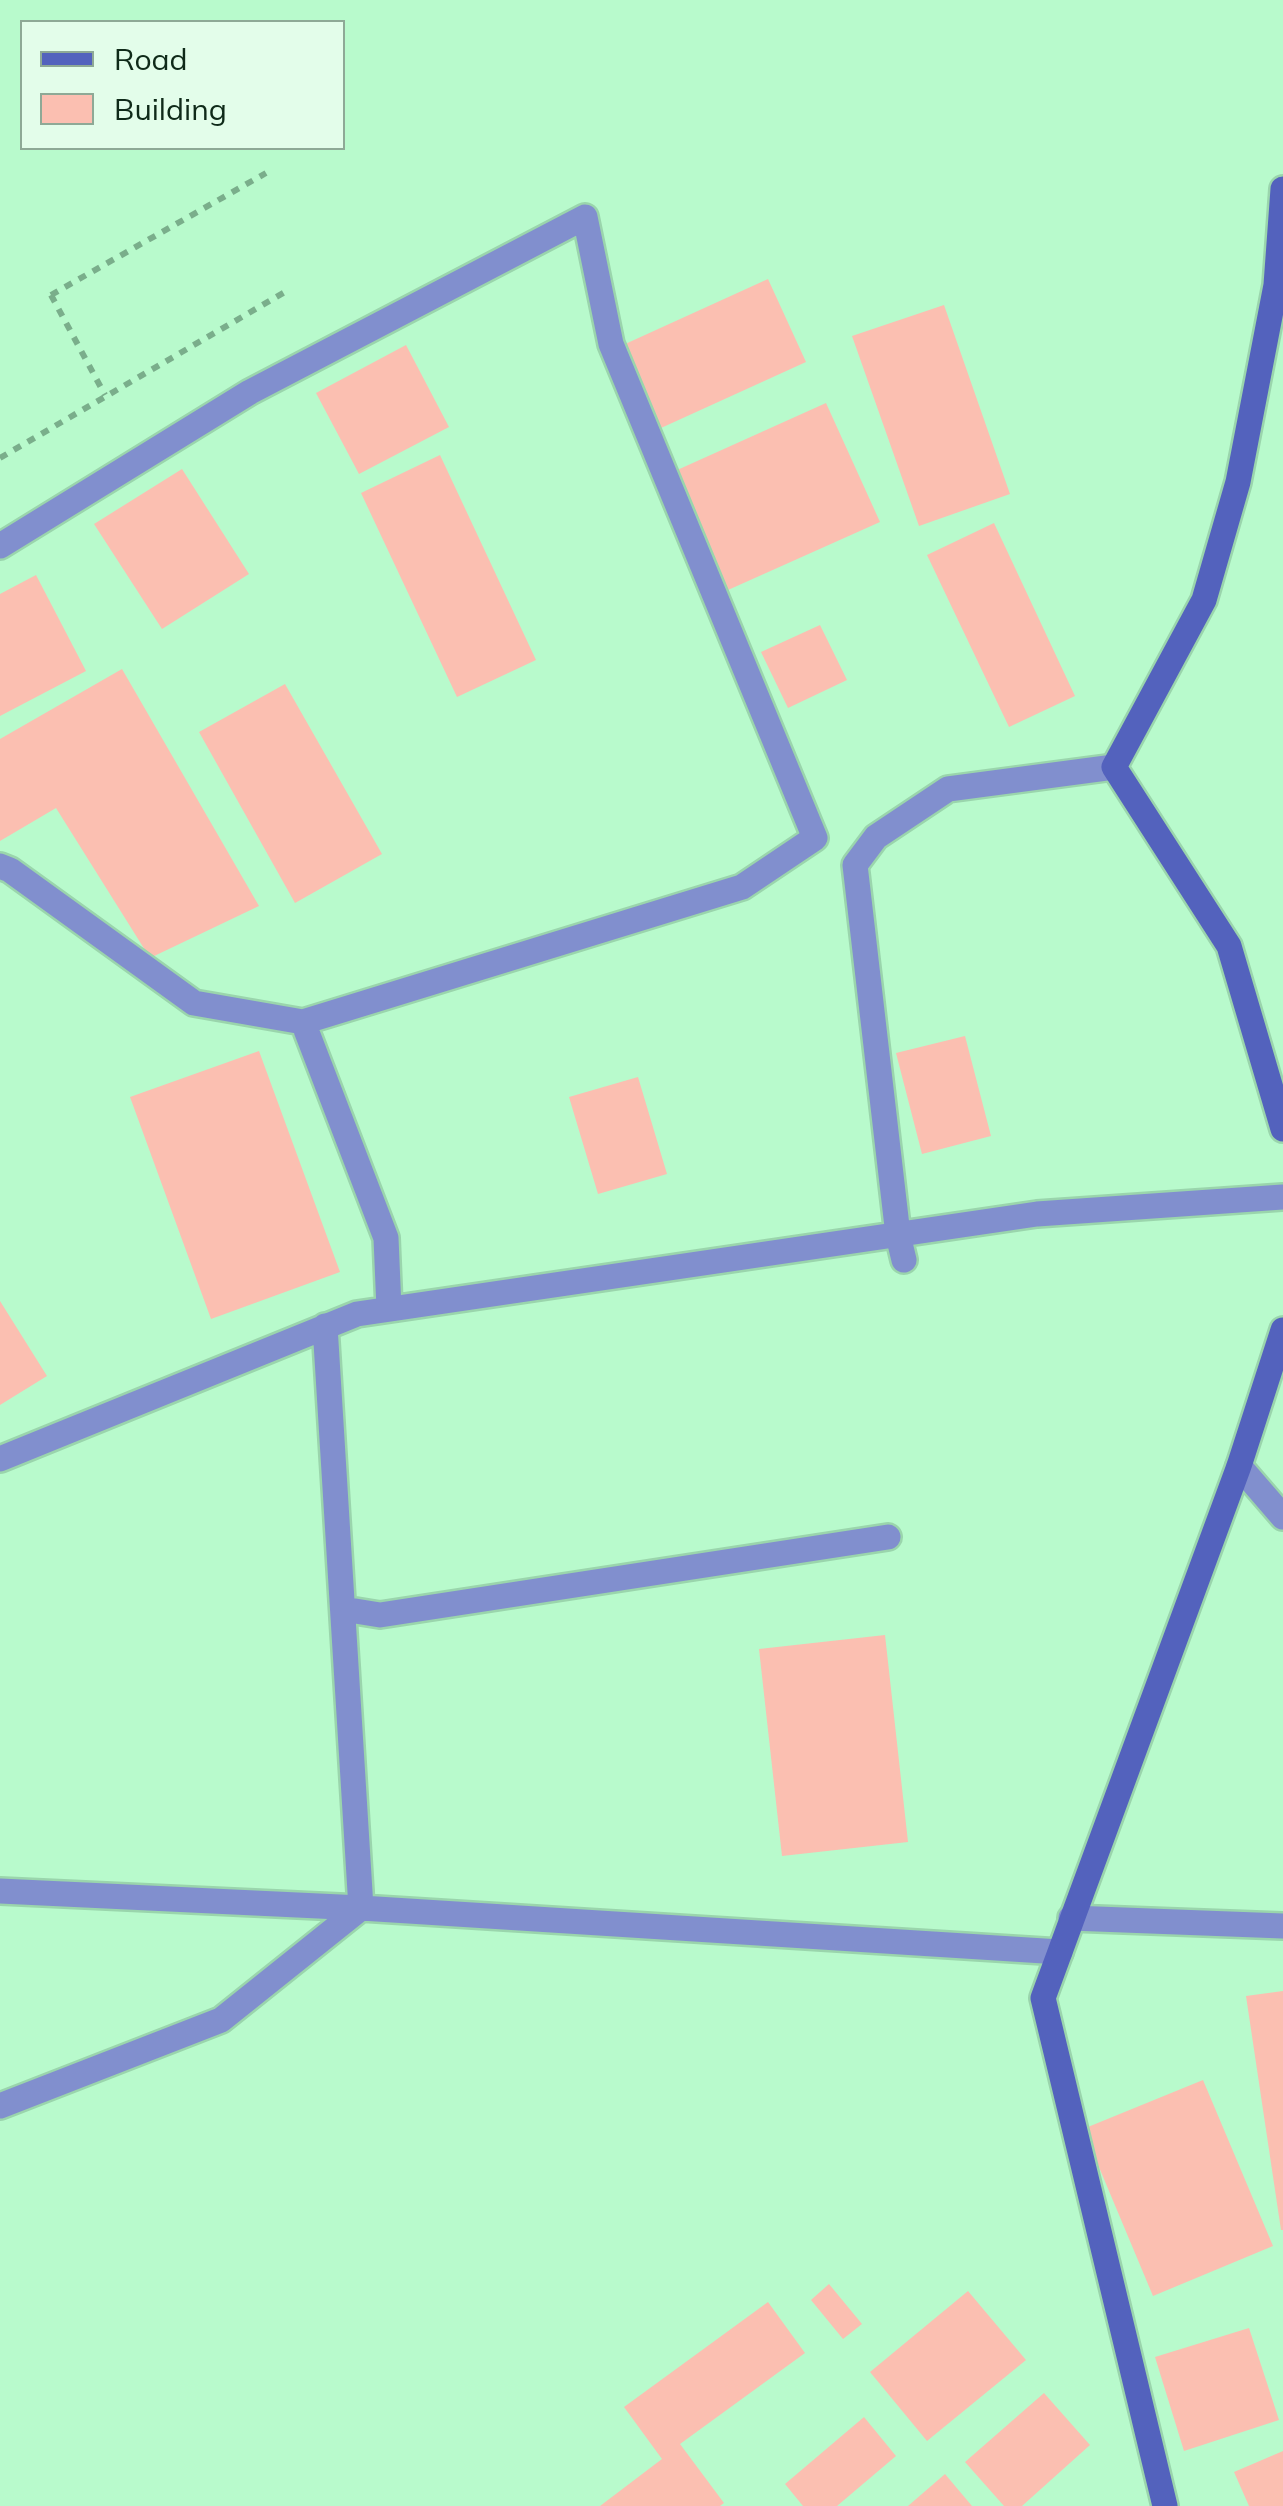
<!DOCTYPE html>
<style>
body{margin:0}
#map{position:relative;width:1283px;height:2506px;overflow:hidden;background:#b8facc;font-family:Mulish,sans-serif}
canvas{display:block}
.legend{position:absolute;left:20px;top:20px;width:325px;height:130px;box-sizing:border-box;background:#e3fdea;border:2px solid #8ea996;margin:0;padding:12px 18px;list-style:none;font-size:30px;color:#0f2a19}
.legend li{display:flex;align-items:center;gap:20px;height:50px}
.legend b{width:50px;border:2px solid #8ea996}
</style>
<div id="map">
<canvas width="1283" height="2506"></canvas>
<ul class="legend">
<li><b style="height:12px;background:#5362bd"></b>Road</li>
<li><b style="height:28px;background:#fbbfb1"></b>Building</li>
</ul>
</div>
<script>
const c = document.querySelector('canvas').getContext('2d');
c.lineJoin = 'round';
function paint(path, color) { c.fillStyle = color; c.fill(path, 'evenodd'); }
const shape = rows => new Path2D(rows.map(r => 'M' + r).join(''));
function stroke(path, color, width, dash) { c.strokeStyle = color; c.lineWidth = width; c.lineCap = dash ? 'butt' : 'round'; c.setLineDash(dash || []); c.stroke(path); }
paint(shape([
 [768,279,806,362,661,428,623,345],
 [944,305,1010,494,919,526,852,336],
 [406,345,449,427,359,474,316,393],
 [826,403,880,522,728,590,675,471],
 [440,455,536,660,457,697,361,493],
 [182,469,249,574,162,629,94,524],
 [994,523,1075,696,1009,727,927,555],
 [36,575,86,671,0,716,0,594],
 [820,625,847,680,788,708,761,652],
 [122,669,259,906,150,958,56,808,0,841,0,739],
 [285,684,382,854,295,903,199,732],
 [965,1036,991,1136,922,1154,896,1053],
 [259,1051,340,1272,211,1319,130,1097],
 [638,1077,667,1174,598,1194,569,1097],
 [0,1301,47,1376,0,1405],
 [885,1635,908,1842,782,1856,759,1649],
 [1283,1991,1283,2230,1281,2230,1246,1996],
 [1203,2080,1273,2246,1153,2296,1083,2129],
 [829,2284,862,2324,843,2339,811,2300],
 [968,2291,1026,2360,927,2441,870,2372],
 [768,2302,805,2353,680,2444,724,2503,720,2506,600,2506,662,2459,624,2407],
 [1249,2328,1279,2420,1184,2451,1155,2357],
 [1044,2393,1090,2445,1022,2506,1004,2506,965,2462],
 [864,2417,896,2456,837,2506,803,2506,785,2484],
 [1283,2451,1283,2506,1249,2506,1234,2472],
 [945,2474,972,2506,908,2506]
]), '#fbbfb1');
const minor = shape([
 [0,546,250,392,585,217,611,344,815,838,742,887,303,1022,194,1003,10,870,0,866],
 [303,1022,386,1238,389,1309],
 [904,1260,898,1235,855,865,876,837,948,789,1114,767],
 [0,1459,357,1314,1037,1214,1283,1197],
 [1239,1466,1283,1517],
 [343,1609,380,1615,888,1537],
 [0,1891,361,1908,1060,1952],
 [1071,1918,1283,1926],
 [0,2106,221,2020,361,1908,325,1326]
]);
const secondary = shape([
 [1283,189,1276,285,1238,482,1204,600,1114,767,1229,946,1283,1129],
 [1165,2506,1043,1998,1239,1466,1283,1330]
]);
stroke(minor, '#9ad5ac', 30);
stroke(secondary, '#9ad5ac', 30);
stroke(shape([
 [51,295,266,173],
 [0,458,290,289]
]), '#7aae8b', 6, [8, 8]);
stroke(minor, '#818fce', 25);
stroke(secondary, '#5362bd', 25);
stroke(shape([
 [51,295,105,395]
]), '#7aae8b', 6, [8, 8]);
</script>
